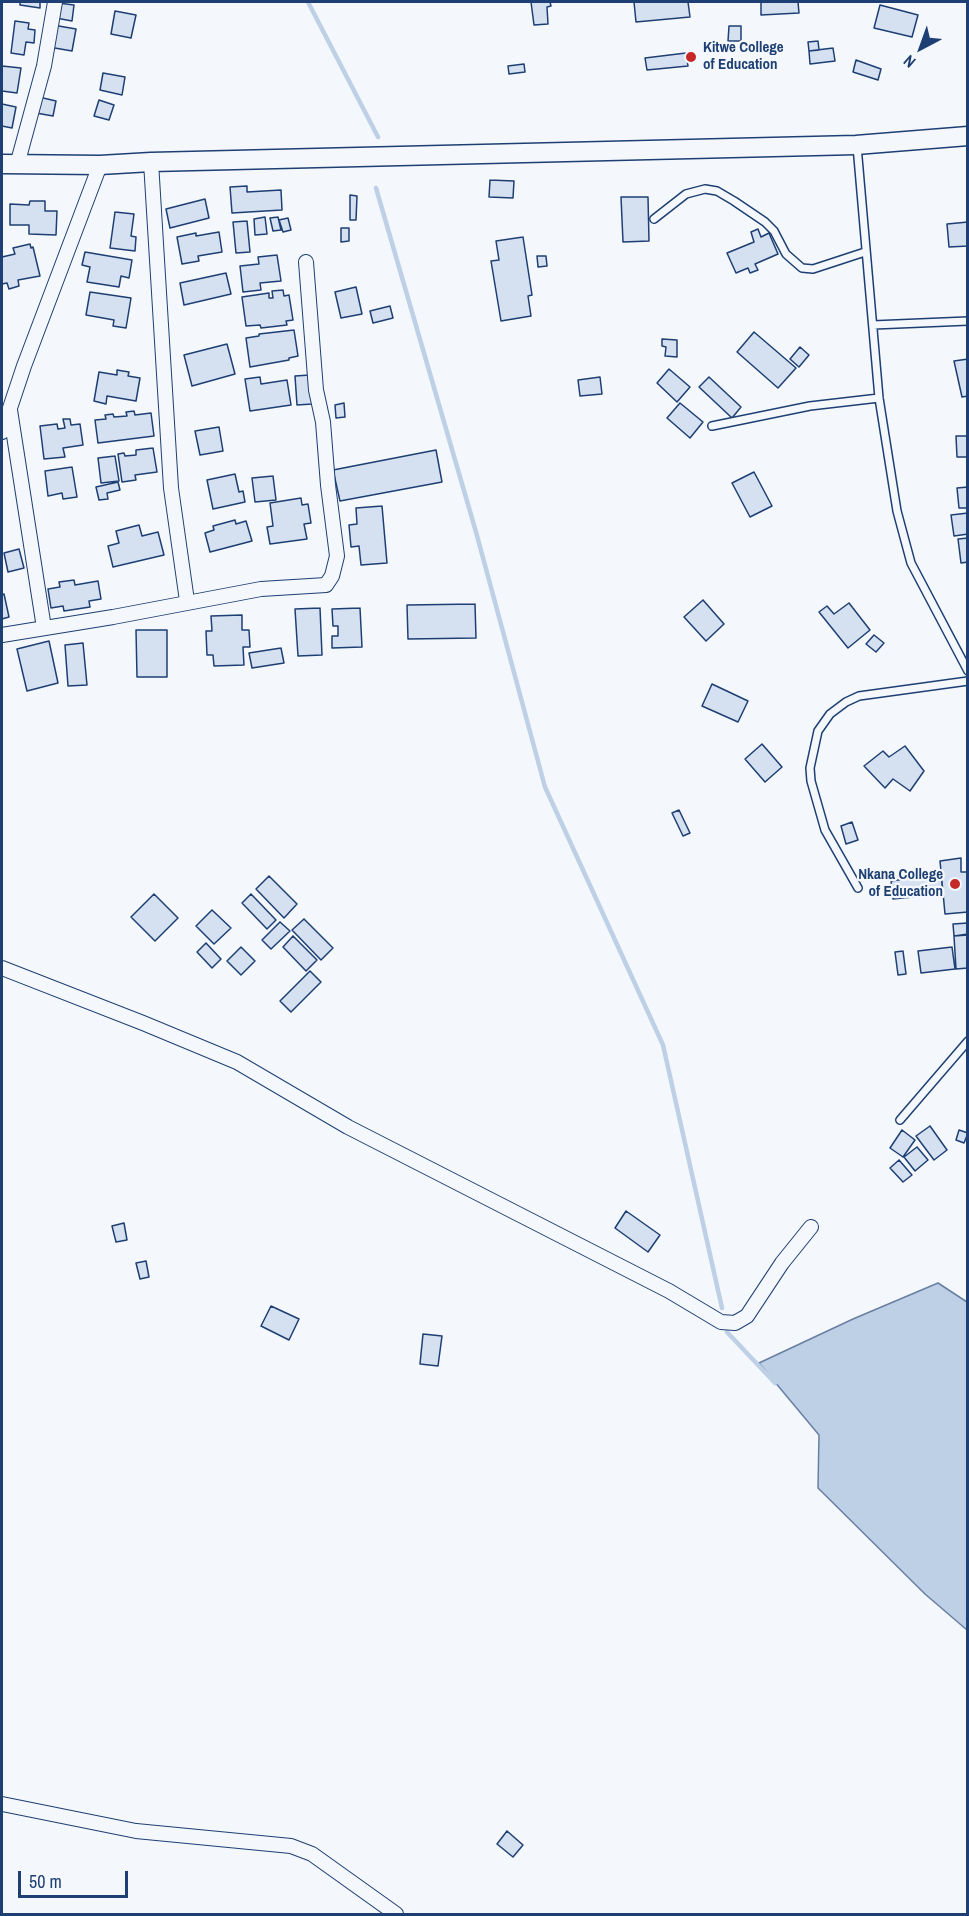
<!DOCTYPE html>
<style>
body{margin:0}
#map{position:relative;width:969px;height:1916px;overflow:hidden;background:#f4f7fb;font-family:"Archivo Narrow",sans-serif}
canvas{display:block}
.frame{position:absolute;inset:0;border:3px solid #1d3f73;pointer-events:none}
.north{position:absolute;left:891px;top:18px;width:60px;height:60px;-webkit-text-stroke:4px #f4f7fb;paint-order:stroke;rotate:221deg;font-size:16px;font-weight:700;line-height:24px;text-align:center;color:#1d3f73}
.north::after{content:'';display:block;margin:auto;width:21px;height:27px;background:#1d3f73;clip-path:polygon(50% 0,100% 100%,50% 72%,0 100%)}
.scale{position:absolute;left:18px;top:1871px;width:110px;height:27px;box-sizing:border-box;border:3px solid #1d3f73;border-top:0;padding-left:8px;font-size:18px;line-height:21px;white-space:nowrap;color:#1d3f73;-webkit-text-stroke:4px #f4f7fb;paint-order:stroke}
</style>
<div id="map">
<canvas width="969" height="1916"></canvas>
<div class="frame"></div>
<div class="north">N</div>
<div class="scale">50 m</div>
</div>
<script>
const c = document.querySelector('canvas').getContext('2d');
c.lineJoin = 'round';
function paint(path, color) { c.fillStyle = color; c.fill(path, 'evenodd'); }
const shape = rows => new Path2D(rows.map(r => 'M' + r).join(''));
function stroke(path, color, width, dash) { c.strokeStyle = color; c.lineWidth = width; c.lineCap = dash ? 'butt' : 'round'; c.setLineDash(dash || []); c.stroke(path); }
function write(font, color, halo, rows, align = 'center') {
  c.font = font + ' "Archivo Narrow",sans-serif'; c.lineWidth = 4.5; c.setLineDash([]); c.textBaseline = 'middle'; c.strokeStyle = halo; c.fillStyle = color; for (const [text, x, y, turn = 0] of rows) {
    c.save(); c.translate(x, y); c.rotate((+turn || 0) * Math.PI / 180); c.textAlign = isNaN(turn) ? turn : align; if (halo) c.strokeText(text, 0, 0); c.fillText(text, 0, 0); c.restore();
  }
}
const water = shape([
 [938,1283,967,1302,967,1630,925,1594,818,1488,819,1435,759,1363,853,1319,938,1283]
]);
paint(water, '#bed0e5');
stroke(water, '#687fa3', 1.5);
stroke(shape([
 [308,2,378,137],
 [376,188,476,532,545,787,663,1045,722,1308],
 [727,1332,775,1383]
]), '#bed0e5', 4.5);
const building = shape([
 [20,2,40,2,40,8,20,5,20,2],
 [531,2,550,2,551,6,547,7,548,24,534,25,531,2],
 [634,2,688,2,690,17,636,22,634,2],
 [761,2,798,2,799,13,761,15,761,2],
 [58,3,74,5,72,21,56,18,58,3],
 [880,5,918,15,912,37,874,28,880,5],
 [115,11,136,15,131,38,111,34,115,11],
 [15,21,29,23,28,29,35,30,34,43,26,42,24,55,11,53,15,21],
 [53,25,76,29,72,51,49,47,53,25],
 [729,26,741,26,741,41,728,41,729,26],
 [818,41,819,50,809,51,808,42,818,41],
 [833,48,835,61,810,64,809,51,833,48],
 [686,53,688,66,647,70,645,58,686,53],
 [856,60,881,69,878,80,853,72,856,60],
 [524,64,525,72,509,74,508,66,524,64],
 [2,66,21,68,17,93,2,91,2,66],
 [103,73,125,77,122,95,100,90,103,73],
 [39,97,56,101,53,116,36,113,39,97],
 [99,100,114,105,109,120,94,116,99,100],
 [2,104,16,107,12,128,2,126,2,104],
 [490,180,514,181,513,198,489,197,490,180],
 [247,186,247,192,281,190,282,210,232,213,230,187,247,186],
 [350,195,357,196,356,220,350,220,350,195],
 [621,197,648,197,649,241,623,242,621,197],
 [205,199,209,218,170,228,166,209,205,199],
 [30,201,45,201,45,211,57,211,56,235,29,234,29,225,10,225,10,204,29,205,30,201],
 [115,212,134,214,131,236,136,237,135,251,110,248,115,212],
 [265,217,267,234,255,235,254,219,265,217],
 [278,217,281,230,273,231,270,218,278,217],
 [288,218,291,230,283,232,279,220,288,218],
 [247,221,250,252,236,253,233,222,247,221],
 [968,222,968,246,949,247,947,224,968,222],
 [341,228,349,228,349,241,341,242,341,228],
 [758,229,761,237,769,233,778,254,755,264,758,270,750,273,748,268,736,273,727,253,754,242,751,232,758,229],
 [219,232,222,252,198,256,199,261,182,264,177,237,196,233,196,236,219,232],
 [523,237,532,295,528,296,531,316,501,321,491,261,499,260,496,241,523,237],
 [30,244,31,248,33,247,40,276,18,280,19,286,9,289,7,283,2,284,2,257,15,254,13,248,30,244],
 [85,252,132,260,129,278,121,276,119,287,87,282,90,267,82,265,85,252],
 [277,255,281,281,260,283,261,290,243,292,240,266,259,264,258,257,277,255],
 [537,256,546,256,547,266,538,267,537,256],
 [226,273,231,294,184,305,180,283,226,273],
 [356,287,362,314,341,318,335,292,356,287],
 [283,290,284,296,289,295,293,320,286,321,287,325,261,328,260,325,246,326,242,297,269,293,269,298,273,298,272,291,283,290],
 [90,292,131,298,126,328,113,326,114,320,86,315,90,292],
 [390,306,393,318,373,323,370,311,390,306],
 [294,330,298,356,289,358,289,360,250,367,246,338,259,336,259,334,294,330],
 [754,332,796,368,778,388,737,352,754,332],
 [662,339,677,340,677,357,665,356,666,347,662,346,662,339],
 [227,344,235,374,192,386,184,355,227,344],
 [800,347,809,355,799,367,790,359,800,347],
 [968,359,968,396,962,397,954,361,968,359],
 [669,369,690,387,677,402,657,383,669,369],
 [117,370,129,372,128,376,140,378,136,401,107,396,106,404,94,401,99,372,117,375,117,370],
 [310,375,312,404,297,405,295,376,310,375],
 [260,377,261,384,287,380,291,405,250,411,245,379,260,377],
 [600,377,602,394,580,396,578,380,600,377],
 [709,377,741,407,732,418,699,387,709,377],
 [344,403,345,417,336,418,335,405,344,403],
 [680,403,703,422,690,438,667,418,680,403],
 [134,411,135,415,151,413,154,436,98,443,95,420,106,419,105,415,113,414,114,417,127,416,126,412,134,411],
 [63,419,70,419,71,425,80,424,83,445,63,448,65,457,44,459,40,426,57,424,58,429,65,428,63,419],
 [219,427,223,451,200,455,195,431,219,427],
 [956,436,968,436,968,457,957,457,956,436],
 [153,448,157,472,135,475,136,480,122,482,118,454,124,453,125,456,136,455,136,450,153,448],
 [436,450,442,482,340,501,333,470,436,450],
 [115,456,119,481,101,483,98,458,115,456],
 [72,467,77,497,63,499,62,493,48,496,45,471,72,467],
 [754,472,772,506,750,517,732,483,754,472],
 [235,474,239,492,243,491,245,502,213,509,207,480,235,474],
 [273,476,276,500,255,502,252,478,273,476],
 [118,482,120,490,107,493,108,499,99,500,96,487,118,482],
 [968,487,968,508,959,508,957,488,968,487],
 [301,498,302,505,308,504,311,523,304,524,307,539,270,544,267,527,273,526,270,503,301,498],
 [382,506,387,563,361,565,359,546,351,547,349,525,357,524,356,508,382,506],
 [968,513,968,534,954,536,951,515,968,513],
 [235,520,236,524,246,521,252,541,210,552,205,533,214,530,213,526,235,520],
 [139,525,142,536,158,532,164,555,113,567,108,546,119,543,116,531,139,525],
 [968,538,968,562,961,563,958,539,968,538],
 [19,549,24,568,8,572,4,553,19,549],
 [74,580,75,585,98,581,101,599,89,601,90,607,64,611,63,606,51,608,48,589,60,587,59,582,74,580],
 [4,594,9,617,2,619,2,595,4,594],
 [703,600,724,624,706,641,684,617,703,600],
 [849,603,870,630,848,648,819,612,827,606,834,614,849,603],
 [475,604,476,638,408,639,407,605,475,604],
 [320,608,322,655,298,656,295,609,320,608],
 [360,608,362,647,332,648,332,636,338,636,338,626,333,626,332,609,360,608],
 [242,615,242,630,249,630,250,647,243,647,244,665,214,666,213,655,207,655,206,631,212,631,211,616,242,615],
 [136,630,167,630,167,677,137,677,136,630],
 [874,635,884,643,876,652,866,644,874,635],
 [49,641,58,683,27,691,17,649,49,641],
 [83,643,87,685,68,686,65,645,83,643],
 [281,648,284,663,252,668,249,653,281,648],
 [712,684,748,701,738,722,702,706,712,684],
 [762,744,782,767,765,782,745,759,762,744],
 [905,746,924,771,910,791,893,779,885,788,864,766,883,751,889,757,905,746],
 [679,810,690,833,683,836,672,813,679,810],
 [852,822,858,840,846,844,841,826,852,822],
 [961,858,961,872,968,872,968,912,945,914,940,861,961,858],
 [941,874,943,894,893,899,891,881,941,874],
 [269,876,297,904,284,918,256,889,269,876],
 [154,894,178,918,155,941,131,917,154,894],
 [251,894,276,920,267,929,242,903,251,894],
 [212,910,231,928,214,944,196,926,212,910],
 [304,919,333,948,321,960,292,930,304,919],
 [280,922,290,931,271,949,262,940,280,922],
 [968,923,968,934,954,936,953,924,968,923],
 [968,935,968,968,956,969,954,936,968,935],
 [293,936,317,960,306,971,283,947,293,936],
 [206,943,221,959,212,968,197,952,206,943],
 [241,947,255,961,241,975,227,961,241,947],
 [952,947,955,969,921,973,918,951,952,947],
 [903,951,906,974,898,975,895,952,903,951],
 [310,971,321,982,291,1012,280,1001,310,971],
 [930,1126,947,1150,934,1160,916,1136,930,1126],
 [902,1130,915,1140,903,1157,890,1148,902,1130],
 [959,1130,968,1133,964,1143,956,1140,959,1130],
 [917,1147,928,1160,915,1171,904,1157,917,1147],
 [899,1160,912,1175,903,1182,890,1168,899,1160],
 [626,1211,660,1235,648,1252,615,1228,626,1211],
 [124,1223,127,1240,116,1242,112,1226,124,1223],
 [146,1261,149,1277,140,1279,136,1263,146,1261],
 [271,1306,299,1319,289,1340,261,1326,271,1306],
 [423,1334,442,1336,438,1366,420,1364,423,1334],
 [507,1831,523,1845,513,1857,497,1844,507,1831]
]);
paint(building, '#d5e0f0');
stroke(building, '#1d3f73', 1.5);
const lane = shape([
 [857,146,879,398,897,511,911,563,968,671],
 [654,219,686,194,705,189,717,191,734,201,765,222,774,231,786,254,802,268,813,269,865,252],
 [873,325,968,321],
 [712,426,810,406,879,398],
 [858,888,825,830,811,781,810,768,818,731,830,714,846,702,859,696,968,681],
 [900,1120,968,1041]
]);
const street = shape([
 [151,162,171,488,187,601,185,603],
 [17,165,44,66,55,2],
 [10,410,44,628],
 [2,432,24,366,100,165],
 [2,635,113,617,261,589,326,585,332,576,337,556,328,485,323,422,316,390,306,262],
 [2,968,143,1023,237,1062,348,1127,669,1291,721,1322,735,1323,747,1316,782,1263,811,1227],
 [2,1804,136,1831,291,1846,312,1854,396,1914]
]);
const secondary = shape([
 [2,164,100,165,151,162,856,145,968,136]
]);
stroke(lane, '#1d3f73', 10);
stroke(street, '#1d3f73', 16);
stroke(secondary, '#1d3f73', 21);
stroke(lane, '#f4f7fb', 7);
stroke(street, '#f4f7fb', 14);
stroke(secondary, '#f4f7fb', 18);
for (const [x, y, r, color] of [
 [691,57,6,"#c62828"],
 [955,884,6,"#c62828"]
]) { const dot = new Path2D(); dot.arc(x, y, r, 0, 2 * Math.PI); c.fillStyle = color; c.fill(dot); stroke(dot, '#f4f7fb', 2); }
write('bold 15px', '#1d3f73', '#f4f7fb', [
 ["Kitwe College",703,48],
 ["of Education",703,65],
 ["Nkana College",943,875,"right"],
 ["of Education",943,892,"right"]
], 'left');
</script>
